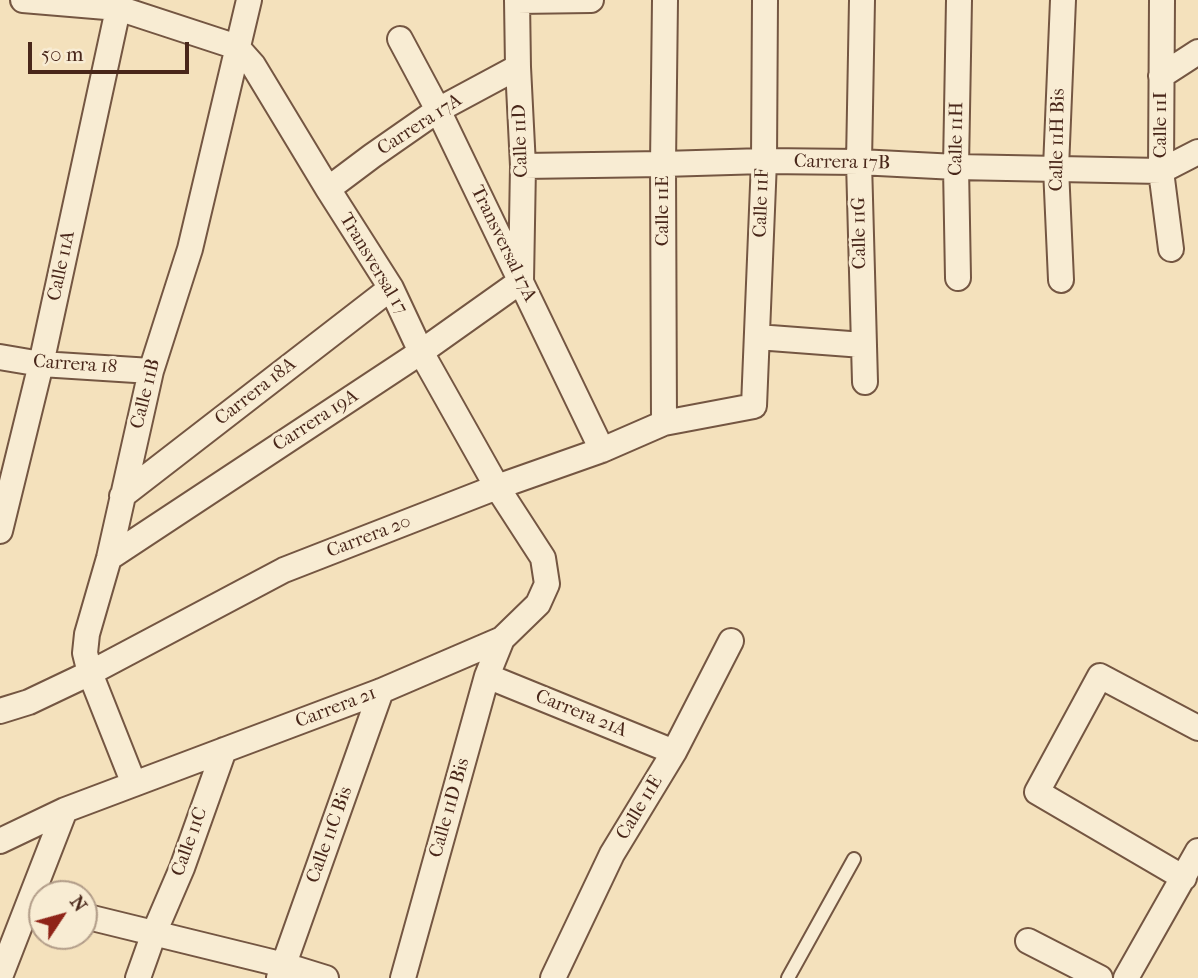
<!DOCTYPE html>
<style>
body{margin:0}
#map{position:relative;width:1198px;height:978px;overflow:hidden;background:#f4e1bc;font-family:"IM FELL French Canon",serif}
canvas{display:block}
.north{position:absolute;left:28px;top:880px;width:70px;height:70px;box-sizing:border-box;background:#f8ecd3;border:2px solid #b29d89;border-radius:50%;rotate:54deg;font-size:19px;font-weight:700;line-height:28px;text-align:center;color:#49271a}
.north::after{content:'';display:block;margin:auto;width:24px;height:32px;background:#8f2418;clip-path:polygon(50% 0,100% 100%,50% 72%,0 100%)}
.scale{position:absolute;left:28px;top:42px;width:161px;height:32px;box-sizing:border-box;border:4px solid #49271a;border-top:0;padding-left:9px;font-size:21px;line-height:24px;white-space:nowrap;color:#49271a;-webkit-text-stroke:5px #f8ecd3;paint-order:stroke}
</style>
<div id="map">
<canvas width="1198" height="978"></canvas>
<div class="north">N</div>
<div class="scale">50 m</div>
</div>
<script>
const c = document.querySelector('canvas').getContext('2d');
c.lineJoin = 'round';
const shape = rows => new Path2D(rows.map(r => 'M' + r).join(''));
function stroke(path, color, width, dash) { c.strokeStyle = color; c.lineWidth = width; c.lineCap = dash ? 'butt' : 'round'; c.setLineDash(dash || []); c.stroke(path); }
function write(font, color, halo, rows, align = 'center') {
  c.font = font + ' "IM FELL French Canon",serif'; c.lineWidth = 6; c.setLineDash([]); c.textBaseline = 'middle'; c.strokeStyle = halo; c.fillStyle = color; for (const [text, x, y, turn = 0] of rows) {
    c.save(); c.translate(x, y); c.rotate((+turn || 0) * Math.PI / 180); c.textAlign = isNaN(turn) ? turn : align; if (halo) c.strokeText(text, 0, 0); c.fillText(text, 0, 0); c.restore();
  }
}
const lane = shape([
 [788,978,854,859]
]);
const street = shape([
 [862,0,859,162,865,382],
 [1162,0,1161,171,1171,249],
 [517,1,591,0],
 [400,39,438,110,602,450],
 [1161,76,1198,52],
 [523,166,663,164,764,161,859,162,956,167,1161,171,1198,152],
 [328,189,372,156,438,110,518,67],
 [958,278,956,167,959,0],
 [1061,280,1056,168,1063,0],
 [757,337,863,345],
 [0,357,41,364,151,371],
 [664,423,663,164,665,0],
 [122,496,391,288],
 [0,531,41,364,120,0],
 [109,558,421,352,521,281,523,166,518,67,517,0],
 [487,676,674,752],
 [0,711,29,702,90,673,284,570,497,487,602,450,664,423,754,406,764,161,765,0],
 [134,784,90,673,85,653,87,634,109,558,151,371,190,249,249,0],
 [0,841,65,810,381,691,502,639,538,604,547,584,543,558,497,487,421,352,391,288,328,189,253,65,237,47,118,8,23,0],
 [1184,878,1037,792,1100,676,1198,728],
 [84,916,284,965,326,978],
 [1028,941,1100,978],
 [0,977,65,810],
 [138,978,154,933,182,868,224,750],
 [279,978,381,691],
 [403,978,487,676,502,639],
 [553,978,612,854,674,752,731,641],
 [1126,978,1198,851]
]);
stroke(lane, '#745642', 16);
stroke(street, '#745642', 28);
stroke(lane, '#f8ecd3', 12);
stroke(street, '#f8ecd3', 24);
write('19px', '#49271a', '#f8ecd3', [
 ["Carrera 17A",420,125,-33],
 ["Calle 11I",1161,125,-90],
 ["Calle 11H",957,139,-89],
 ["Calle 11H Bis",1058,140,-89],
 ["Calle 11D",521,141,-92],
 ["Carrera 17B",842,163,1],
 ["Calle 11F",762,203,-88],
 ["Calle 11E",663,211,-90],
 ["Calle 11G",860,233,-91],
 ["Transversal 17A",503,244,64],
 ["Transversal 17",373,264,59],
 ["Calle 11A",62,266,-78],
 ["Carrera 18",75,365,4],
 ["Carrera 18A",256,392,-38],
 ["Calle 11B",146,394,-76],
 ["Carrera 19A",316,421,-33],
 ["Carrera 20",369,537,-21],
 ["Carrera 21",336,708,-21],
 ["Carrera 21A",581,714,22],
 ["Calle 11D Bis",450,808,-74],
 ["Calle 11E",640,808,-59],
 ["Calle 11C Bis",330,835,-70],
 ["Calle 11C",190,842,-70]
]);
</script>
